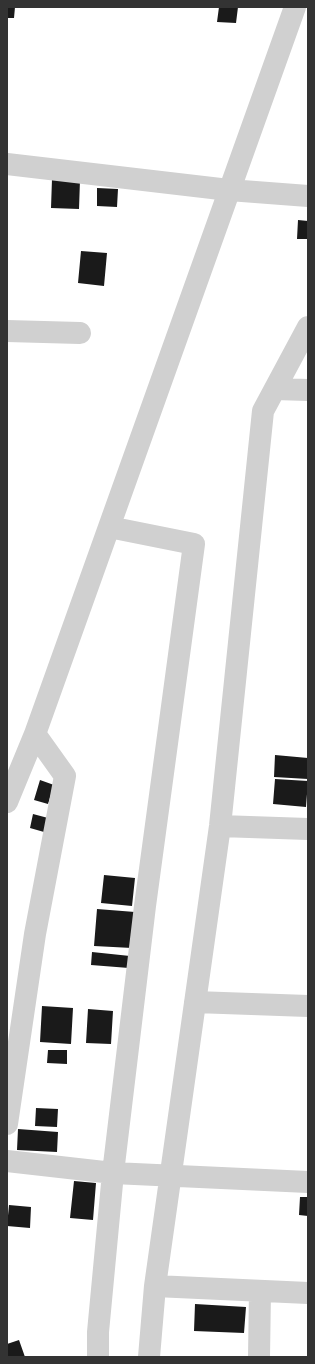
<!DOCTYPE html>
<style>
body{margin:0}
#map{position:relative;width:315px;height:1364px;overflow:hidden;background:#fff;font-family:Arial,sans-serif}
canvas{display:block}
.frame{position:absolute;inset:0;border:8px solid #333;pointer-events:none}
</style>
<div id="map">
<canvas width="315" height="1364"></canvas>
<div class="frame"></div>
</div>
<script>
const c = document.querySelector('canvas').getContext('2d');
c.lineJoin = 'round';
function paint(path, color) { c.fillStyle = color; c.fill(path, 'evenodd'); }
const shape = rows => new Path2D(rows.map(r => 'M' + r).join(''));
function stroke(path, color, width, dash) { c.strokeStyle = color; c.lineWidth = width; c.lineCap = dash ? 'butt' : 'round'; c.setLineDash(dash || []); c.stroke(path); }
paint(shape([
 [7,7,15,7,14,18,7,18],
 [219,7,238,7,236,23,217,22],
 [52,179,80,180,79,209,51,208],
 [97,188,118,189,117,207,97,206],
 [298,220,308,221,308,239,297,239],
 [81,251,107,253,104,286,78,283],
 [275,755,308,758,308,779,274,777],
 [275,779,308,781,306,807,273,804],
 [40,780,54,785,48,804,34,800],
 [33,814,48,818,44,832,30,828],
 [104,875,135,878,132,906,101,903],
 [97,909,135,912,132,948,94,946],
 [92,952,130,956,129,968,91,965],
 [42,1006,73,1008,71,1044,40,1042],
 [88,1009,113,1011,111,1044,86,1043],
 [48,1050,67,1050,67,1064,47,1063],
 [36,1108,58,1109,57,1127,35,1126],
 [18,1129,58,1132,57,1152,17,1150],
 [74,1181,96,1183,93,1220,70,1218],
 [300,1197,308,1197,308,1216,299,1215],
 [9,1205,31,1207,30,1228,7,1226],
 [195,1304,246,1307,244,1333,194,1331],
 [19,1340,25,1357,7,1357,7,1344]
]), '#1a1a1a');
stroke(shape([
 [7,164,229,190,308,196],
 [7,331,80,333],
 [275,389,308,390],
 [7,802,35,734,295,7],
 [220,826,308,829],
 [195,1002,308,1006],
 [7,1124,35,934,65,776,35,734],
 [7,1161,113,1173,308,1182],
 [155,1286,308,1293],
 [98,1357,98,1332,113,1173,145,906,194,544,109,527],
 [149,1357,155,1286,220,826,263,411,308,327],
 [259,1357,260,1291]
]), '#d0d0d0', 22);
</script>
